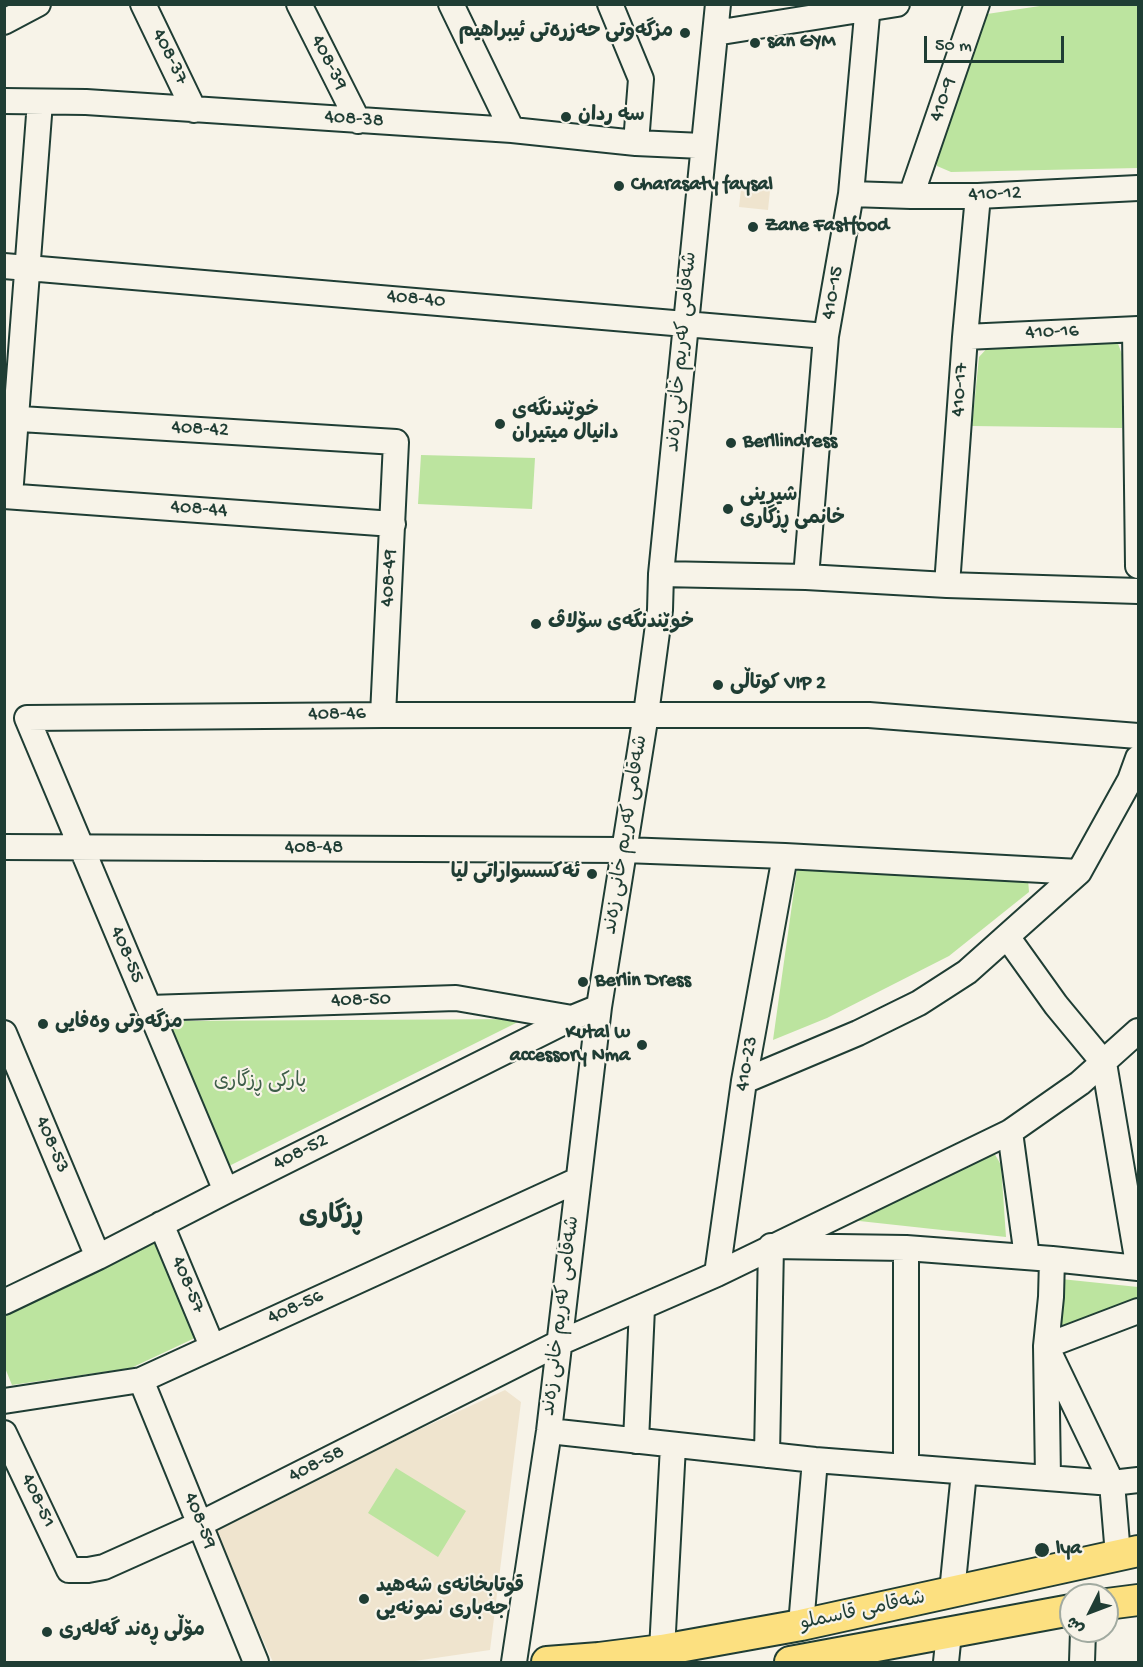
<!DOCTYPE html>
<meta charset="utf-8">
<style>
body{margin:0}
#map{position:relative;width:1143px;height:1667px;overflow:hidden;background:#f7f3e8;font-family:"Gochi Hand","Playpen Sans Arabic",sans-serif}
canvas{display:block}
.frame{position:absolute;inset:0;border:6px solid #1f3d34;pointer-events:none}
.north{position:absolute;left:1059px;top:1583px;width:60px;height:60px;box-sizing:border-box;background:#f7f3e8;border:2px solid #a1aaa0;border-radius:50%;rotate:228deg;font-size:16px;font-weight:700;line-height:24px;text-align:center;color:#1f3d34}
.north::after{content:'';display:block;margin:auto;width:21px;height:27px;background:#1f3d34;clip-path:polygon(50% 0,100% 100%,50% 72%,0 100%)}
.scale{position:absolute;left:924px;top:36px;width:140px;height:27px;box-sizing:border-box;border:3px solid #1f3d34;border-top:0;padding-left:8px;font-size:18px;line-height:21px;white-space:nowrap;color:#1f3d34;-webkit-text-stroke:4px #f7f3e8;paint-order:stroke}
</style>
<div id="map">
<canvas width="1143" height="1667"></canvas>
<div class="frame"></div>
<div class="north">ش</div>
<div class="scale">50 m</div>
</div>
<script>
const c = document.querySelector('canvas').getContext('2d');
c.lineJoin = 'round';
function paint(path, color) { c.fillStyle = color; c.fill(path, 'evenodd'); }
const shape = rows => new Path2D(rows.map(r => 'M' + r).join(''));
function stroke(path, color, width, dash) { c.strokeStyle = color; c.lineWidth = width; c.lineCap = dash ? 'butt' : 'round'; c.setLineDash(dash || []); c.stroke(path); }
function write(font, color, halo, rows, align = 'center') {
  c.font = font + ' "Gochi Hand","Playpen Sans Arabic",sans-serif'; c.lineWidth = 4.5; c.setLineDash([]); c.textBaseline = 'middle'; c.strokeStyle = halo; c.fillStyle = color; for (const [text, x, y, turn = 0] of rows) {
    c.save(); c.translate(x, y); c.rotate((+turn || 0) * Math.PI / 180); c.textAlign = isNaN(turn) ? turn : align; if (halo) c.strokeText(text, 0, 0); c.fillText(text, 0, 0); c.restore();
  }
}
paint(shape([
 [742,180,771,181,768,210,739,207],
 [505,1390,521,1402,490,1650,408,1662,273,1662,213,1530,214,1524]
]), '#efe4ce');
paint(shape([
 [1053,4,1138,5,1138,168,951,172,937,166,932,148,987,14],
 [1117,341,1123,357,1122,428,972,426,979,357,990,345],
 [421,455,535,458,532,509,418,504],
 [797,869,1028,879,1029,892,949,956,827,1018,773,1040],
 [524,1019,227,1167,169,1021],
 [993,1151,1001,1165,1006,1237,841,1219],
 [157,1239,197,1337,131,1368,12,1385,5,1368,4,1316],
 [1061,1279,1138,1287,1138,1297,1058,1335],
 [396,1468,466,1511,438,1557,368,1513]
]), '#bce49f');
const minor = shape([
 [143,4,194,110],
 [299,4,358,121],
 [451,4,512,130],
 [610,4,641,79,636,143],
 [4,22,38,4],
 [715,33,897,4],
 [4,101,86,102,512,130,636,143,702,146],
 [851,194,911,196,978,196,1138,188],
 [911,196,977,4],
 [4,266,826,336],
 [1135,330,1138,566],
 [965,337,1138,329],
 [4,418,396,442,383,715],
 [4,496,393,524],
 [10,496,40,102],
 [661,574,806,577,947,585,1138,591],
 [806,577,826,336,851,194,868,4],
 [947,585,965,337,978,196],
 [4,847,624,850,785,856,1079,872],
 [1008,938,1056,1005,1104,1063,1138,1264],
 [149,1008,456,998,572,1018],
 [4,1033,98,1257],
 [744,1081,858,1033,919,1003,967,972,1079,872,1130,780,1138,758],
 [1010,1132,1027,1257],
 [226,1191,27,718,383,715,869,715,1138,736],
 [161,1224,212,1346],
 [717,1274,744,1081,785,856],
 [4,1302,98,1257,226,1191,572,1018,599,1007],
 [1046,1346,1112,1483,1118,1555],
 [1046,1346,1138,1311],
 [141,1380,256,1662],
 [4,1401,141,1380,578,1180],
 [549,1431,815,1460,1112,1483,1138,1480],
 [4,1433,69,1570,88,1570,104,1567,200,1524,559,1343,717,1274,1010,1132,1080,1083,1138,1031],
 [636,1441,642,1308],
 [767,1455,771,1246,906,1248,1052,1259,1138,1268],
 [906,1466,906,1248],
 [1048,1478,1046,1346,1051,1297,1052,1259],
 [952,1592,964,1472],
 [801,1625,815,1460],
 [662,1650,673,1446],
 [514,1662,549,1431,599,1007,646,714,660,610,661,574,718,4],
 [946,1662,949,1633],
 [1082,1662,1083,1631]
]);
const major = shape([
 [1107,1604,1138,1600],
 [547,1662,599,1658],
 [586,1662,599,1658,662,1650,801,1625,1138,1551],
 [790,1662,1071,1610]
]);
stroke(minor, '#1f3d34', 28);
stroke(major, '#1f3d34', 34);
stroke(minor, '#f7f3e8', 24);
stroke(major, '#fce080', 30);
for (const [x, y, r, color] of [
 [685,33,6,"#1f3d34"],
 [755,43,6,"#1f3d34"],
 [566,117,6,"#1f3d34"],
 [619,186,6,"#1f3d34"],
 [753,227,6,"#1f3d34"],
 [500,424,6,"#1f3d34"],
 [731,443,6,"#1f3d34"],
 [728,509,6,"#1f3d34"],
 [536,624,6,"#1f3d34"],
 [718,685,6,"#1f3d34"],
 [592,874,6,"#1f3d34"],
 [583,982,6,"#1f3d34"],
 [43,1024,6,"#1f3d34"],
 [642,1045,6,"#1f3d34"],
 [1042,1550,8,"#1f3d34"],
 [364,1599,6,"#1f3d34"],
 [47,1632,6,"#1f3d34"]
]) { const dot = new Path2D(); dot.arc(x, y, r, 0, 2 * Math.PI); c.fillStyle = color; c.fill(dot); stroke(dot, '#f7f3e8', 2); }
write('bold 20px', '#1f3d34', '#f7f3e8', [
 ["مزگەوتی حەزرەتی ئیبراهیم",673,33,"right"],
 ["san GYM",767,43],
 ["سه ردان",578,117],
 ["Charasaty faysal",631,186],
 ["Zane Fastfood",765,227],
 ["خوێندنگەی",512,412],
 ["دانیال میتیران",512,435],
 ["Berllindress",743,443],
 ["شیرینی",740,497],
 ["خانمی ڕزگاری",740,520],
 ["خوێندنگەی سۆلاڤ",548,624],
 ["کوتاڵی VIP 2",730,685],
 ["ئەکسسواراتی لیا",580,874,"right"],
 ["Berlin Dress",595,982],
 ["مزگەوتی وەفایی",55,1024],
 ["Kutal w",630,1034,"right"],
 ["accessory Nma",630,1057,"right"],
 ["lya",1056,1550],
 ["قوتابخانەی شەهید",376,1588],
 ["جەباری نمونەیی",376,1611],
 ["مۆڵی ڕەند گەلەری",59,1632]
], 'left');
write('20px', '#1f3d34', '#f7f3e8', [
 ["408-37",169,57,64],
 ["408-39",328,63,63],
 ["410-9",944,100,-71],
 ["408-38",354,120,4],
 ["410-12",995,195,-2],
 ["410-15",834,293,-80],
 ["408-40",416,300,5],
 ["410-16",1052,333,-2],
 ["شەقامی کەریم خانی زەند",683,352,-85],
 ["410-17",961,390,-86],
 ["408-42",200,430,3],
 ["408-44",199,510,4],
 ["408-49",390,578,-87],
 ["408-46",337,715,-1],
 ["شەقامی کەریم خانی زەند",627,835,-81],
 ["408-48",314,849],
 ["408-55",126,955,67],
 ["408-50",361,1001,-2],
 ["410-23",748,1064,-80],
 ["408-53",51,1145,67],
 ["408-52",301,1153,-27],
 ["408-57",187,1285,67],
 ["408-56",296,1308,-24],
 ["شەقامی کەریم خانی زەند",562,1316,-83],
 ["408-58",317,1465,-27],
 ["408-51",37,1501,65],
 ["408-59",199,1521,68],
 ["شەقامی قاسملو",863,1612,-12]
]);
write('20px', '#3e5e49', '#f7f3e8', [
 ["پارکی ڕزگاری",260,1083]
]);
write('bold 26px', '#1f3d34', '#f7f3e8', [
 ["ڕزگاری",331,1218]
]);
</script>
